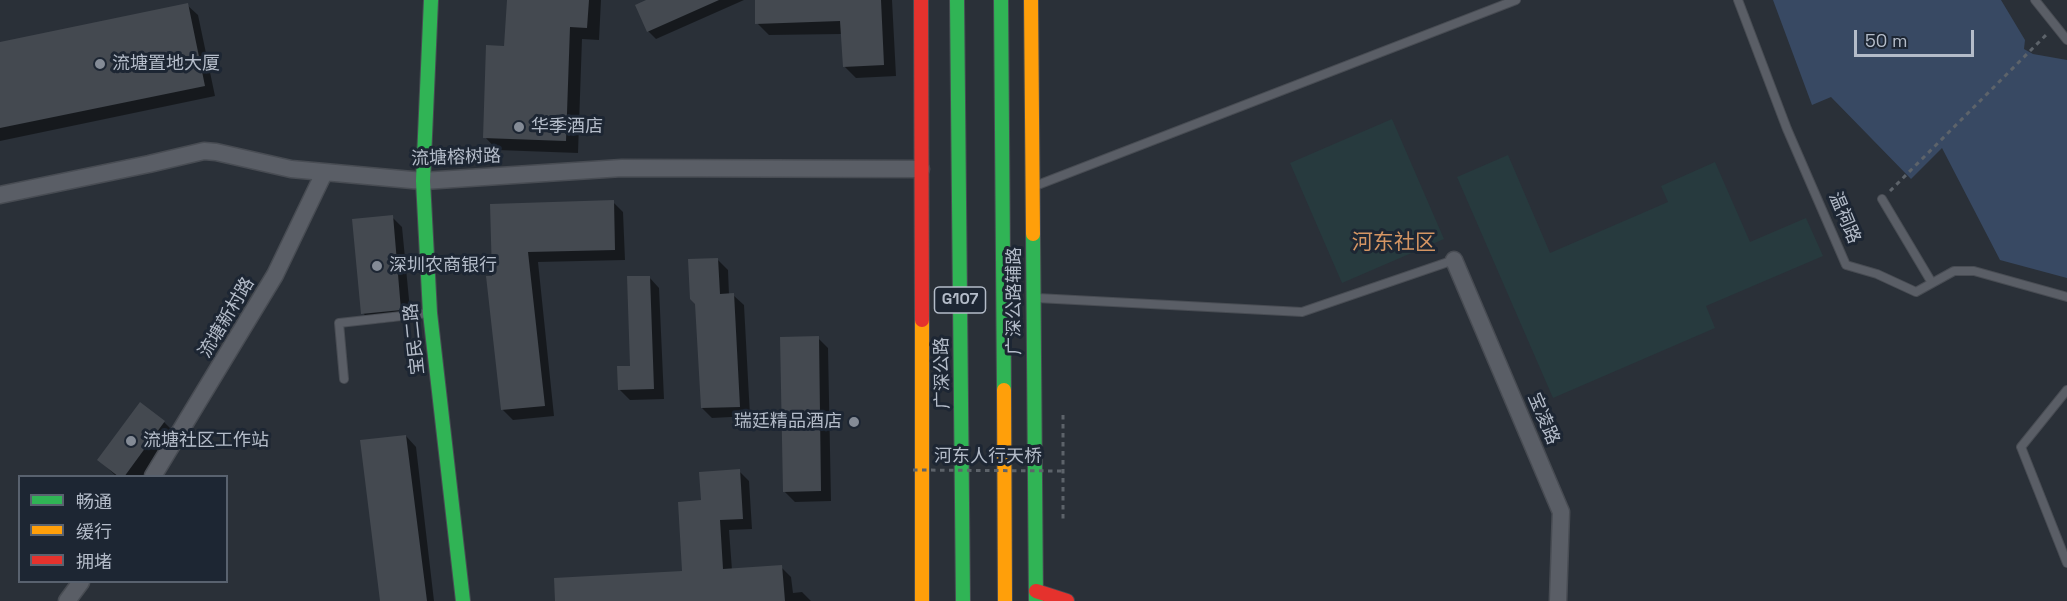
<!DOCTYPE html>
<meta charset="utf-8">
<style>
body{margin:0}
#map{position:relative;width:2067px;height:601px;overflow:hidden;background:#2a3038;font-family:"Space Grotesk","Noto Sans SC",sans-serif}
canvas{display:block}
.legend{position:absolute;left:18px;top:475px;width:210px;height:108px;box-sizing:border-box;background:#1d2633;border:2px solid #59626f;margin:0;padding:8px 10px;list-style:none;font-size:18px;color:#b4bcc9}
.legend li{display:flex;align-items:center;gap:12px;height:30px}
.legend b{width:30px;border:2px solid #59626f}
.scale{position:absolute;left:1854px;top:30px;width:120px;height:27px;box-sizing:border-box;border:3px solid #b4bcc9;border-top:0;padding-left:8px;font-size:18px;line-height:21px;white-space:nowrap;color:#b4bcc9;-webkit-text-stroke:4px #1d2633;paint-order:stroke}
</style>
<div id="map">
<canvas width="2067" height="601"></canvas>
<ul class="legend">
<li><b style="height:8px;background:#30b455"></b>畅通</li>
<li><b style="height:8px;background:#ff9f0a"></b>缓行</li>
<li><b style="height:8px;background:#e5322d"></b>拥堵</li>
</ul>
<div class="scale">50 m</div>
</div>
<script>
const c = document.querySelector('canvas').getContext('2d');
c.lineJoin = 'round';
function paint(path, color) { c.fillStyle = color; c.fill(path, 'evenodd'); }
const shape = rows => new Path2D(rows.map(r => 'M' + r).join(''));
function stroke(path, color, width, dash) { c.strokeStyle = color; c.lineWidth = width; c.lineCap = dash ? 'butt' : 'round'; c.setLineDash(dash || []); c.stroke(path); }
function write(font, color, halo, rows, align = 'center') {
  c.font = font + ' "Space Grotesk","Noto Sans SC",sans-serif'; c.lineWidth = 6; c.setLineDash([]); c.textBaseline = 'middle'; c.strokeStyle = halo; c.fillStyle = color; for (const [text, x, y, turn = 0] of rows) {
    c.save(); c.translate(x, y); c.rotate((+turn || 0) * Math.PI / 180); c.textAlign = isNaN(turn) ? turn : align; if (halo) c.strokeText(text, 0, 0); c.fillText(text, 0, 0); c.restore();
  }
}
paint(shape([
 [1392,119,1444,239,1342,283,1290,163],
 [1508,155,1550,253,1668,202,1661,186,1715,162,1750,242,1806,218,1823,256,1706,306,1715,328,1553,398,1457,177]
]), '#273a3e');
paint(shape([
 [1773,0,2001,0,2025,40,2024,49,2033,54,2067,60,2067,278,2000,260,1942,148,1911,179,1831,97,1812,105]
]), '#384963');
paint(shape([
 [508,0,601,0,599,40,582,39,578,153,497,150,485,137,506,47],
 [650,0,744,0,656,39,648,31],
 [756,0,892,0,896,76,856,78,844,66,842,34,769,35,757,23],
 [187,5,198,15,215,96,0,141,0,43],
 [613,202,623,212,625,260,538,262,554,416,513,420,502,409,491,205],
 [392,217,402,227,411,320,373,324,363,313],
 [717,259,728,270,729,295,733,295,744,305,750,416,712,418,702,408],
 [649,277,659,288,664,399,630,400,619,389,632,367],
 [818,338,828,348,831,501,795,502,784,491],
 [140,404,164,422,179,437,149,476,116,476,99,460],
 [406,436,416,447,434,601,382,601],
 [739,471,749,481,752,529,729,530,732,570,781,567,791,577,793,593,802,592,811,601,556,601,684,573,703,502]
]), '#0007');
paint(shape([
 [507,0,589,0,587,28,570,27,566,141,483,138,486,45,504,46],
 [646,0,719,0,647,32,635,5],
 [755,0,881,0,884,65,843,67,840,21,755,24],
 [188,3,205,86,0,128,0,42],
 [614,200,615,250,528,252,545,406,501,410,486,276,492,276,490,204],
 [393,215,401,310,361,314,352,219],
 [718,258,720,294,734,293,740,407,701,408,695,304,690,299,688,259],
 [627,276,650,276,654,389,618,390,617,366,630,366],
 [819,336,821,491,783,492,780,337],
 [140,402,165,421,124,477,119,477,97,460],
 [406,435,427,601,380,601,360,440],
 [740,469,743,519,720,520,723,569,782,565,785,601,555,601,554,578,682,571,678,502,701,500,699,472]
]), '#444950');
const lane = shape([
 [1738,0,1787,129,1846,265,1877,274,1916,292,1954,271,1974,271,2067,297],
 [2035,0,2067,40],
 [1035,186,1516,0],
 [1882,199,1932,283],
 [1037,298,1302,312,1454,260],
 [344,379,339,323,429,313],
 [2067,390,2021,447,2067,563]
]);
const street = shape([
 [0,195,149,164,204,151,216,152,291,169,423,181,622,168,921,169],
 [1454,260,1561,512,1558,601],
 [153,476,275,275,324,173],
 [67,601,81,582]
]);
const fast = shape([
 [431,0,423,181,430,313,463,601],
 [957,0,963,601],
 [1001,0,1004,390],
 [1033,234,1036,601]
]);
const slow = shape([
 [1031,0,1033,234],
 [922,320,922,601],
 [1004,390,1005,601]
]);
const jam = shape([
 [921,0,922,320],
 [1036,591,1067,601]
]);
stroke(lane, '#484c53', 10);
stroke(street, '#484c53', 19);
stroke(fast, '#484c53', 16);
stroke(slow, '#484c53', 16);
stroke(jam, '#484c53', 16);
stroke(shape([
 [1890,191,2049,32],
 [1063,415,1063,523]
]), '#5d636a', 3, [4.5, 4.5]);
stroke(lane, '#5a5e66', 8);
stroke(street, '#5a5e66', 16);
stroke(fast, '#30b455', 14);
stroke(slow, '#ff9f0a', 14);
stroke(jam, '#e5322d', 14);
stroke(shape([
 [913,470,1064,471]
]), '#5d636a', 3, [4.5, 4.5]);
for (const [x, y, r, color] of [
 [100,64,6,"#848b96"],
 [519,127,6,"#848b96"],
 [377,266,6,"#848b96"],
 [854,422,6,"#848b96"],
 [131,441,6,"#848b96"]
]) { const dot = new Path2D(); dot.arc(x, y, r, 0, 2 * Math.PI); c.fillStyle = color; c.fill(dot); stroke(dot, '#1d2633', 2); }
for (const [x, y, w] of [
 [960,300,51]
]) { const box = new Path2D(); box.roundRect(x - w / 2, y - 13, w, 26, 4.5); c.fillStyle = '#1d2633'; c.fill(box); stroke(box, '#b4bcc9', 1.5); }
write('bold 16px', '#b4bcc9', null, [
 ["G107",960,300]
]);
write('18px', '#b4bcc9', '#1d2633', [
 ["流塘置地大厦",112,64],
 ["华季酒店",531,127],
 ["深圳农商银行",389,266],
 ["瑞廷精品酒店",842,422,"right"],
 ["流塘社区工作站",143,441]
], 'left');
write('18px', '#b4bcc9', '#1d2633', [
 ["流塘榕树路",456,158,-2],
 ["温祠路",1844,218,67],
 ["广深公路辅路",1015,301,-90],
 ["流塘新村路",227,318,-59],
 ["宝民二路",415,339,-96],
 ["广深公路",943,373,-91],
 ["宝凌路",1543,419,67],
 ["河东人行天桥",988,457]
]);
write('21px', '#d59563', '#1d2633', [
 ["河东社区",1394,243]
]);
</script>
